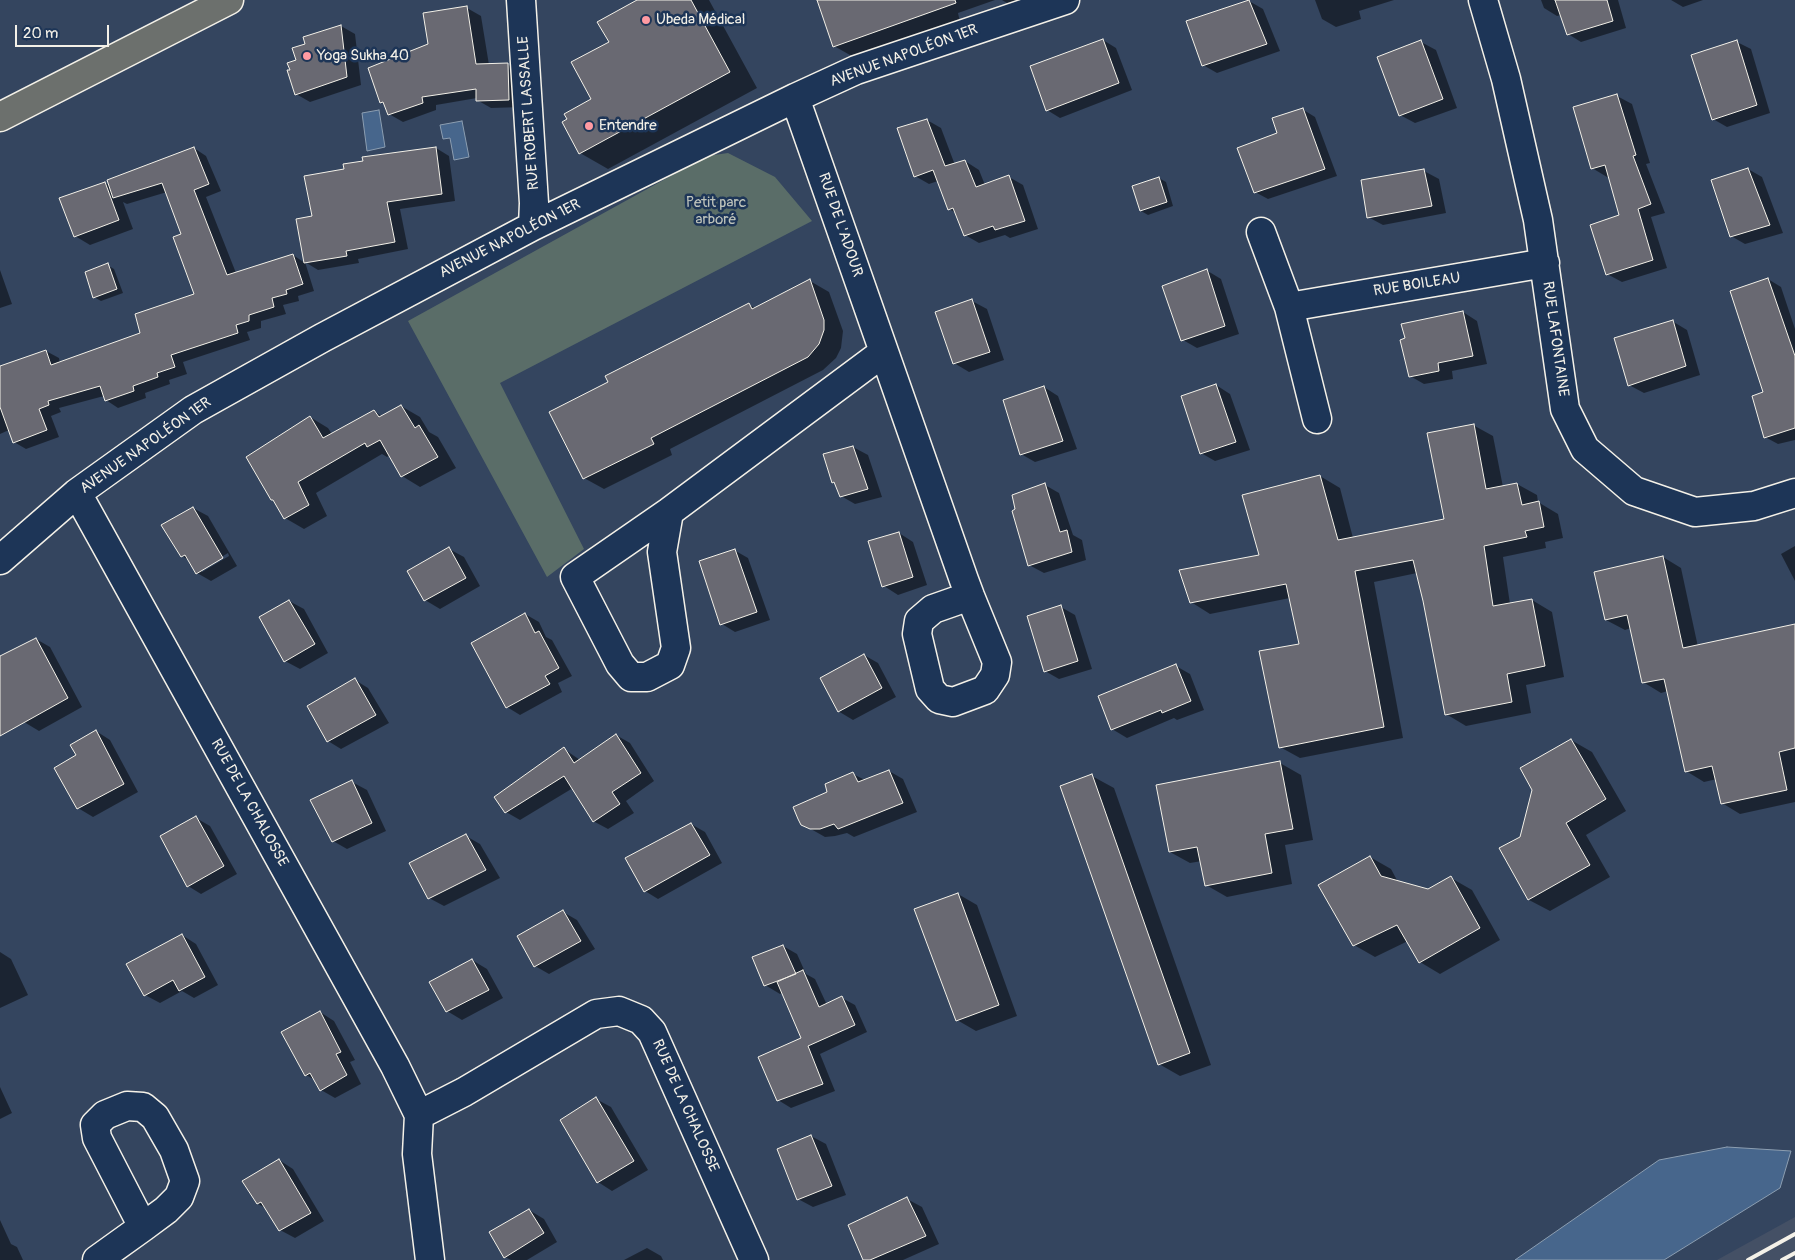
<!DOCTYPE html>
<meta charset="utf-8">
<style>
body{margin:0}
#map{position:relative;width:1795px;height:1260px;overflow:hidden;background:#34455f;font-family:Pangolin,sans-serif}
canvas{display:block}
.scale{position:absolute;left:15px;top:25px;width:94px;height:22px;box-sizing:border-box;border:2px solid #f4f1e8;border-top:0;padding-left:6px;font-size:15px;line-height:18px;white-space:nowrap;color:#f4f1e8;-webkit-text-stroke:4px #1d3557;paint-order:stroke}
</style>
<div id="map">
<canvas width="1795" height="1260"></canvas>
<div class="scale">20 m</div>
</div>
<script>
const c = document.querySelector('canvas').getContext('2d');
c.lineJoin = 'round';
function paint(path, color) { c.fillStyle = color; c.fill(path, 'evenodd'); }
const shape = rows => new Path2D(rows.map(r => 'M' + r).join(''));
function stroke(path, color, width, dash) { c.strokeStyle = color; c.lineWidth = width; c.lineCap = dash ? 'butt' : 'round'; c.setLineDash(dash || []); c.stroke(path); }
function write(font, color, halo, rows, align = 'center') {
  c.font = font + ' Pangolin,sans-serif'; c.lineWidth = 5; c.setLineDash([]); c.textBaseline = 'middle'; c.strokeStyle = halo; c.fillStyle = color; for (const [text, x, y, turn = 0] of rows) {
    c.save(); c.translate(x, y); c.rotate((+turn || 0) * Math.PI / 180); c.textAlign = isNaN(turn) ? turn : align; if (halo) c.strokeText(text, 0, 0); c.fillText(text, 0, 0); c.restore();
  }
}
paint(shape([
 [1795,1217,1795,1260,1717,1260]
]), '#445065');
paint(shape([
 [728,153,775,177,812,221,500,383,584,549,547,577,408,321,707,156]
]), '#5a6d68');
const water = shape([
 [379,110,385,147,367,151,362,113,379,110],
 [462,121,469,157,454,160,450,138,443,139,440,125,462,121],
 [1727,1147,1791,1151,1780,1188,1664,1260,1515,1260,1659,1160,1727,1147]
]);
paint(water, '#47668c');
stroke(water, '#8c9eb1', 1);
paint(shape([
 [636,0,709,0,757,88,608,169,580,153,593,100,610,43,637,2],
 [826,0,995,0,958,13,960,22,857,59,834,46],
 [1002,0,1023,0,1010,5],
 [1315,0,1394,0,1359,11,1361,19,1336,27,1322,19],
 [1541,0,1618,0,1626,28,1581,42,1568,34,1561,15,1557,16,1544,8],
 [1671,0,1703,0,1683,7],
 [1249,1,1263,9,1280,51,1217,73,1203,65],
 [467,8,481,16,489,65,507,64,521,72,523,107,491,108,477,100,477,98,436,105,436,110,403,122,389,114,385,105,381,102,430,45],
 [341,26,355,34,361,85,310,102,296,94,291,71,307,44],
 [1103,40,1116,48,1132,90,1060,118,1047,110],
 [1421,42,1436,50,1457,108,1415,123,1400,115],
 [1737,42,1751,49,1770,113,1727,127,1713,119],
 [1617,96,1632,104,1650,163,1646,164,1665,213,1651,217,1667,268,1622,282,1607,274,1621,216,1609,176,1607,177,1592,168],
 [1302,109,1315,117,1337,176,1268,199,1255,192,1279,134],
 [927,120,941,128,955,165,965,161,979,170,985,185,1009,177,1023,185,1038,229,1010,238,1005,235,979,243,965,235,956,213,949,209,938,181,929,184,915,176],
 [194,148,206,156,221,191,206,197,236,273,293,255,305,263,298,220,313,217,306,177,345,170,345,165,364,162,364,158,436,148,449,156,455,201,400,209,408,249,358,259,359,263,318,270,305,262,314,291,298,296,299,301,283,305,286,314,261,321,261,328,247,332,250,340,183,362,187,374,169,380,170,384,145,393,146,398,118,408,106,400,104,396,59,408,61,412,51,416,59,437,26,449,14,442,9,430,0,434,0,367,46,351,59,358,60,363,142,334,136,314,196,294,174,238,182,235,167,192,127,204,123,202,133,229,90,245,75,236,61,199,105,183,111,186,109,181],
 [1748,169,1762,177,1783,233,1745,244,1731,236],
 [1424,171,1439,179,1446,213,1383,225,1368,217],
 [1159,178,1166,182,1173,206,1148,215,1141,211],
 [107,265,114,269,123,293,101,301,94,297],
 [0,270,12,304,0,308],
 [1206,270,1221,279,1239,334,1197,348,1183,340],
 [1768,279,1781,287,1795,329,1795,440,1778,444,1765,437],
 [810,281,829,292,843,331,841,348,836,358,823,370,670,449,672,455,604,489,584,478,551,412,609,382,749,305,756,308],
 [972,301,987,309,1004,360,969,372,954,363],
 [1463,312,1477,321,1487,364,1452,371,1453,379,1424,384,1410,376,1406,339],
 [1672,321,1687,330,1700,375,1644,393,1629,385],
 [1216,385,1230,394,1250,450,1215,461,1201,453],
 [1044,387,1058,396,1077,449,1035,462,1021,454],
 [401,406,420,417,429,432,438,437,456,468,420,487,402,476,390,455,387,457,382,454,316,493,327,516,304,529,285,518,275,501,272,499,310,417,328,428,332,434,374,411,383,417],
 [1473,425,1493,436,1503,487,1517,484,1537,495,1538,502,1558,514,1563,538,1545,542,1546,548,1503,557,1510,604,1532,600,1552,612,1564,677,1526,685,1531,713,1466,726,1446,714,1417,573,1374,582,1403,738,1300,758,1280,747,1301,645,1290,598,1210,614,1191,602,1260,556,1320,476,1340,488,1353,538,1445,520],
 [853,447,868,455,882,497,855,504,841,496,836,483,833,482],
 [1045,485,1059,493,1073,535,1082,540,1086,560,1044,573,1029,565],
 [193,508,208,516,237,566,211,581,197,573,190,561,182,556],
 [228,553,229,556,202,572,202,569],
 [899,533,913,542,927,585,898,595,884,586],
 [1795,546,1795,581,1781,554],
 [449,549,464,557,480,586,440,609,425,600,409,571],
 [734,550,748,558,770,620,735,632,722,624],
 [1663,557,1681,568,1698,647,1795,626,1795,802,1740,814,1722,803,1717,779,1704,782,1686,771,1668,691,1661,693,1643,682,1631,628,1625,630,1606,620],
 [289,601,304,609,328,653,300,669,285,661],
 [1061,607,1075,615,1092,669,1059,679,1045,671],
 [525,614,539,622,546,637,552,640,572,676,558,683,562,692,520,715,507,707],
 [36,639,50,647,82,707,39,731,24,722,0,665,0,658],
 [864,655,878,663,896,697,853,720,838,711],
 [1176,666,1190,674,1204,710,1177,720,1174,718,1127,738,1112,729],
 [355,680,368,688,389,723,341,749,328,741],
 [96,731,110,740,138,792,93,817,78,808,78,756],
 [616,735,630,743,654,781,626,801,634,813,608,829,593,821,573,788,520,820,506,812,564,749,580,760],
 [1571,740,1592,752,1626,811,1586,835,1610,877,1550,911,1529,900,1501,849,1521,838],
 [1280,763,1301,775,1313,840,1285,845,1292,884,1227,897,1206,885,1202,861,1190,863,1170,852],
 [889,771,903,779,917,812,854,837,847,833,835,836,825,837,802,824,829,793,853,774,865,780],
 [1092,776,1114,788,1211,1065,1180,1076,1159,1064],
 [352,782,367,790,386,831,347,849,333,841],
 [196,818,210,826,237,874,201,894,188,886],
 [691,824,705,832,722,863,658,899,645,891],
 [466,836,480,844,500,878,444,906,429,898],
 [1370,857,1391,869,1398,882,1428,891,1451,878,1472,890,1500,940,1440,974,1420,962,1408,941,1375,957,1354,945],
 [958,894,977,905,1017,1016,976,1031,957,1020],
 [563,912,577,920,595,949,549,974,535,966],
 [182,935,196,944,218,985,194,998,182,991,160,1003,145,995],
 [783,946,797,954,806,974,815,979,827,1005,842,998,855,1005,867,1032,820,1054,835,1091,791,1108,778,1100,802,1038,783,993,780,994,765,985],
 [0,952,11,959,28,995,0,1008],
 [472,960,487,969,503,998,462,1020,447,1011,430,982],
 [320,1012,334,1021,355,1060,350,1062,361,1084,335,1098,321,1090,315,1080,306,1075],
 [0,1087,12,1113,0,1119],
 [596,1099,611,1107,648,1170,612,1191,598,1182],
 [811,1136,826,1144,846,1195,813,1207,798,1199],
 [279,1160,293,1169,324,1221,295,1238,280,1230,267,1209,258,1204],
 [907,1199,922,1207,939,1244,903,1260,865,1260],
 [529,1210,544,1219,557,1242,527,1260,511,1260,505,1257],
 [0,1220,11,1244,17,1247,23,1260,0,1260],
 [647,1248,661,1256,663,1260,624,1260]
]), '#0007');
const building = shape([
 [637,0,691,0,730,72,579,154,562,122,567,119,564,114,591,99,571,62,609,42,597,22,637,0],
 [817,0,955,0,956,3,833,47,817,0],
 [1249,0,1267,44,1202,66,1186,21,1249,0],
 [1555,0,1607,0,1613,21,1567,35,1555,0],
 [467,6,476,64,508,63,509,100,476,101,476,89,422,97,423,103,388,115,383,102,380,103,368,68,428,44,423,13,467,6],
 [341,25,347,77,295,95,287,70,290,70,287,63,296,60,292,48,305,44,303,37,341,25],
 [1103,39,1119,83,1046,111,1030,66,1103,39],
 [1421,40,1443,99,1399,116,1377,57,1421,40],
 [1737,40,1757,105,1712,120,1691,55,1737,40],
 [1617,94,1636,155,1633,156,1651,204,1638,209,1653,260,1606,275,1590,225,1619,215,1605,165,1591,169,1573,107,1617,94],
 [1303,108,1325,169,1254,193,1237,148,1277,133,1272,118,1303,108],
 [927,119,945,166,965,160,976,187,1009,175,1025,221,995,230,993,226,964,236,953,208,948,210,933,170,914,177,897,128,927,119],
 [194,147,209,184,194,190,227,275,293,254,303,284,286,290,287,294,272,298,274,307,249,315,249,321,236,325,238,333,171,355,175,367,157,373,158,377,133,386,134,391,105,401,100,386,48,401,49,405,39,409,47,430,13,443,0,407,0,366,46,350,51,365,140,333,135,314,194,294,173,237,181,234,162,183,113,198,107,180,194,147],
 [436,147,442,194,387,202,395,242,346,251,347,256,304,263,296,219,312,216,304,176,344,169,343,164,363,161,362,157,436,147],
 [1748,168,1770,225,1730,237,1711,180,1748,168],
 [1424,169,1432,206,1367,218,1361,180,1424,169],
 [1159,177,1167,202,1140,211,1132,186,1159,177],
 [105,182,119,220,74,237,59,198,105,182],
 [108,263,117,289,93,298,85,272,108,263],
 [1207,269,1225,326,1181,341,1162,286,1207,269],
 [1768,278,1795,356,1795,428,1764,438,1752,396,1763,392,1730,291,1768,278],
 [810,279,824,320,824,330,819,344,808,357,651,438,654,444,583,479,549,412,608,382,605,376,749,303,752,309,810,279],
 [972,299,990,352,953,364,935,312,972,299],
 [1463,311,1473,356,1438,363,1439,371,1409,377,1400,340,1405,338,1401,324,1463,311],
 [1673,320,1686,366,1628,386,1614,338,1673,320],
 [1216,384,1236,442,1200,454,1181,396,1216,384],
 [1044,386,1063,441,1020,455,1003,400,1044,386],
 [401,405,415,428,419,425,438,457,401,477,380,440,367,447,365,443,298,482,309,505,284,519,273,500,271,500,246,457,310,416,323,438,374,410,379,417,401,405],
 [1474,424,1486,489,1517,483,1522,505,1539,501,1544,527,1525,531,1527,537,1484,546,1493,606,1532,599,1545,666,1507,674,1512,702,1445,715,1423,601,1413,560,1355,571,1384,727,1279,748,1259,651,1299,644,1286,584,1190,603,1179,570,1259,555,1242,495,1320,475,1338,540,1444,519,1427,433,1474,424],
 [853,446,868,489,840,497,834,482,832,483,823,454,853,446],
 [1045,483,1060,532,1067,530,1072,552,1028,566,1012,511,1015,509,1012,495,1045,483],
 [193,507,223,558,196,574,185,555,181,557,161,525,193,507],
 [899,532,913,577,882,587,868,541,899,532],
 [449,547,466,578,424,601,407,571,449,547],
 [735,549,757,612,720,625,699,561,735,549],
 [1663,556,1683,648,1795,624,1795,748,1779,752,1787,790,1721,804,1712,766,1685,772,1664,679,1642,683,1627,615,1605,620,1594,572,1663,556],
 [289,600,315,644,284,662,259,617,289,600],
 [1061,605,1078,661,1044,672,1027,616,1061,605],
 [525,613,535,633,539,631,559,668,545,676,550,684,506,708,471,643,525,613],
 [36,638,68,698,0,736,0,656,36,638],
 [864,654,882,688,838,712,820,678,864,654],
 [1176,664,1191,701,1162,713,1161,710,1111,730,1098,696,1176,664],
 [355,678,376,715,327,742,307,706,355,678],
 [96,730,124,784,77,809,54,768,76,755,70,745,96,730],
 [616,734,641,773,612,792,620,804,593,822,564,776,505,813,494,797,564,747,574,763,616,734],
 [1571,739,1606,799,1566,823,1590,865,1528,900,1499,848,1520,837,1532,790,1520,768,1571,739],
 [1280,761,1293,829,1265,834,1272,873,1205,886,1197,847,1169,852,1156,785,1280,761],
 [889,770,903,803,838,829,834,824,820,829,810,829,801,825,798,819,793,807,827,792,825,784,853,772,858,782,889,770],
 [1092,774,1190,1053,1158,1065,1060,786,1092,774],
 [352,780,372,823,332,842,310,800,352,780],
 [196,816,224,866,187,887,160,836,196,816],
 [691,823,710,855,644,892,625,858,691,823],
 [466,834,486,870,428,899,409,863,466,834],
 [1370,856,1381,876,1428,889,1451,876,1480,928,1419,963,1397,925,1353,946,1318,885,1370,856],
 [958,893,999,1005,956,1021,914,909,958,893],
 [563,910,581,941,534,967,517,936,563,910],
 [182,934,205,977,179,991,173,980,144,996,126,964,182,934],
 [783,945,796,974,764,986,752,957,783,945],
 [472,959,489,990,446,1012,429,982,472,959],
 [803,970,819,1007,842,996,855,1025,808,1046,823,1084,777,1101,758,1057,801,1038,777,982,803,970],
 [320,1011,341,1052,336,1054,347,1075,320,1091,310,1073,305,1076,281,1032,320,1011],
 [596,1097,634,1161,597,1183,560,1120,596,1097],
 [811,1135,832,1186,797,1200,777,1149,811,1135],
 [279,1159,311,1213,279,1231,261,1202,257,1204,242,1181,279,1159],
 [907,1197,926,1236,870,1260,863,1260,848,1225,907,1197],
 [529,1209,544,1233,504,1258,489,1232,529,1209]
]);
paint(building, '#696972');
stroke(building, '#f4f1e8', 1);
const minor = shape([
 [521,0,534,203,533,226],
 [1483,0,1506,79,1538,220,1565,409,1585,449,1634,491,1695,512,1754,506,1795,493],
 [795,98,964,580,970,596,997,662,995,675,985,690,953,702,939,699,930,689,917,634,919,621,933,609,970,596],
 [1261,232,1289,307,1317,419],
 [1289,307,1545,263],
 [77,493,395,1066,419,1115,417,1154,430,1260],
 [669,512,662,552,676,648,670,665,647,677,631,677,620,664,575,577,669,512,884,352],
 [0,560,77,493,193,410,322,338,533,226,795,98,856,70,1065,0],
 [419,1115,464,1092,596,1014,619,1011,641,1020,652,1032,754,1260],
 [97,1260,143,1227,166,1210,179,1197,185,1181,174,1150,155,1117,143,1107,127,1106,105,1115,95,1125,97,1138,143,1227]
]);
const major = shape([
 [0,117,229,0]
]);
stroke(minor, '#f4f1e8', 31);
stroke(major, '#f4f1e8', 31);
stroke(minor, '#1d3557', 28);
stroke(major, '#6c706d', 28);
stroke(shape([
 [1748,1260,1795,1234],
 [1782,1260,1795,1253]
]), '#f4f1e8', 4);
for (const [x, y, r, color] of [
 [646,20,5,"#ff9aa2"],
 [307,56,5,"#ff9aa2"],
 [589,126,5,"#ff9aa2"]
]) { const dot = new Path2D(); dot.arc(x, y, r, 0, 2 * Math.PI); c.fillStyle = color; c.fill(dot); stroke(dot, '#1d3557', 2); }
write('15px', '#f4f1e8', '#1d3557', [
 ["Ubeda Médical",656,20],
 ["Yoga Sukha 40",317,56],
 ["Entendre",599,126]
], 'left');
write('15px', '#f4f1e8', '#1d3557', [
 ["AVENUE NAPOLÉON 1ER",904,56,-20],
 ["RUE ROBERT LASSALLE",529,113,-94],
 ["RUE DE L'ADOUR",840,225,71],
 ["AVENUE NAPOLÉON 1ER",510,239,-27],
 ["RUE BOILEAU",1417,285,-9],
 ["RUE LAFONTAINE",1555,339,82],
 ["AVENUE NAPOLÉON 1ER",146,446,-35],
 ["RUE DE LA CHALOSSE",249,803,61],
 ["RUE DE LA CHALOSSE",685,1106,66]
]);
write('15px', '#bec3bb', '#1d3557', [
 ["Petit parc",716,203],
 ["arboré",716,220]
]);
</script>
